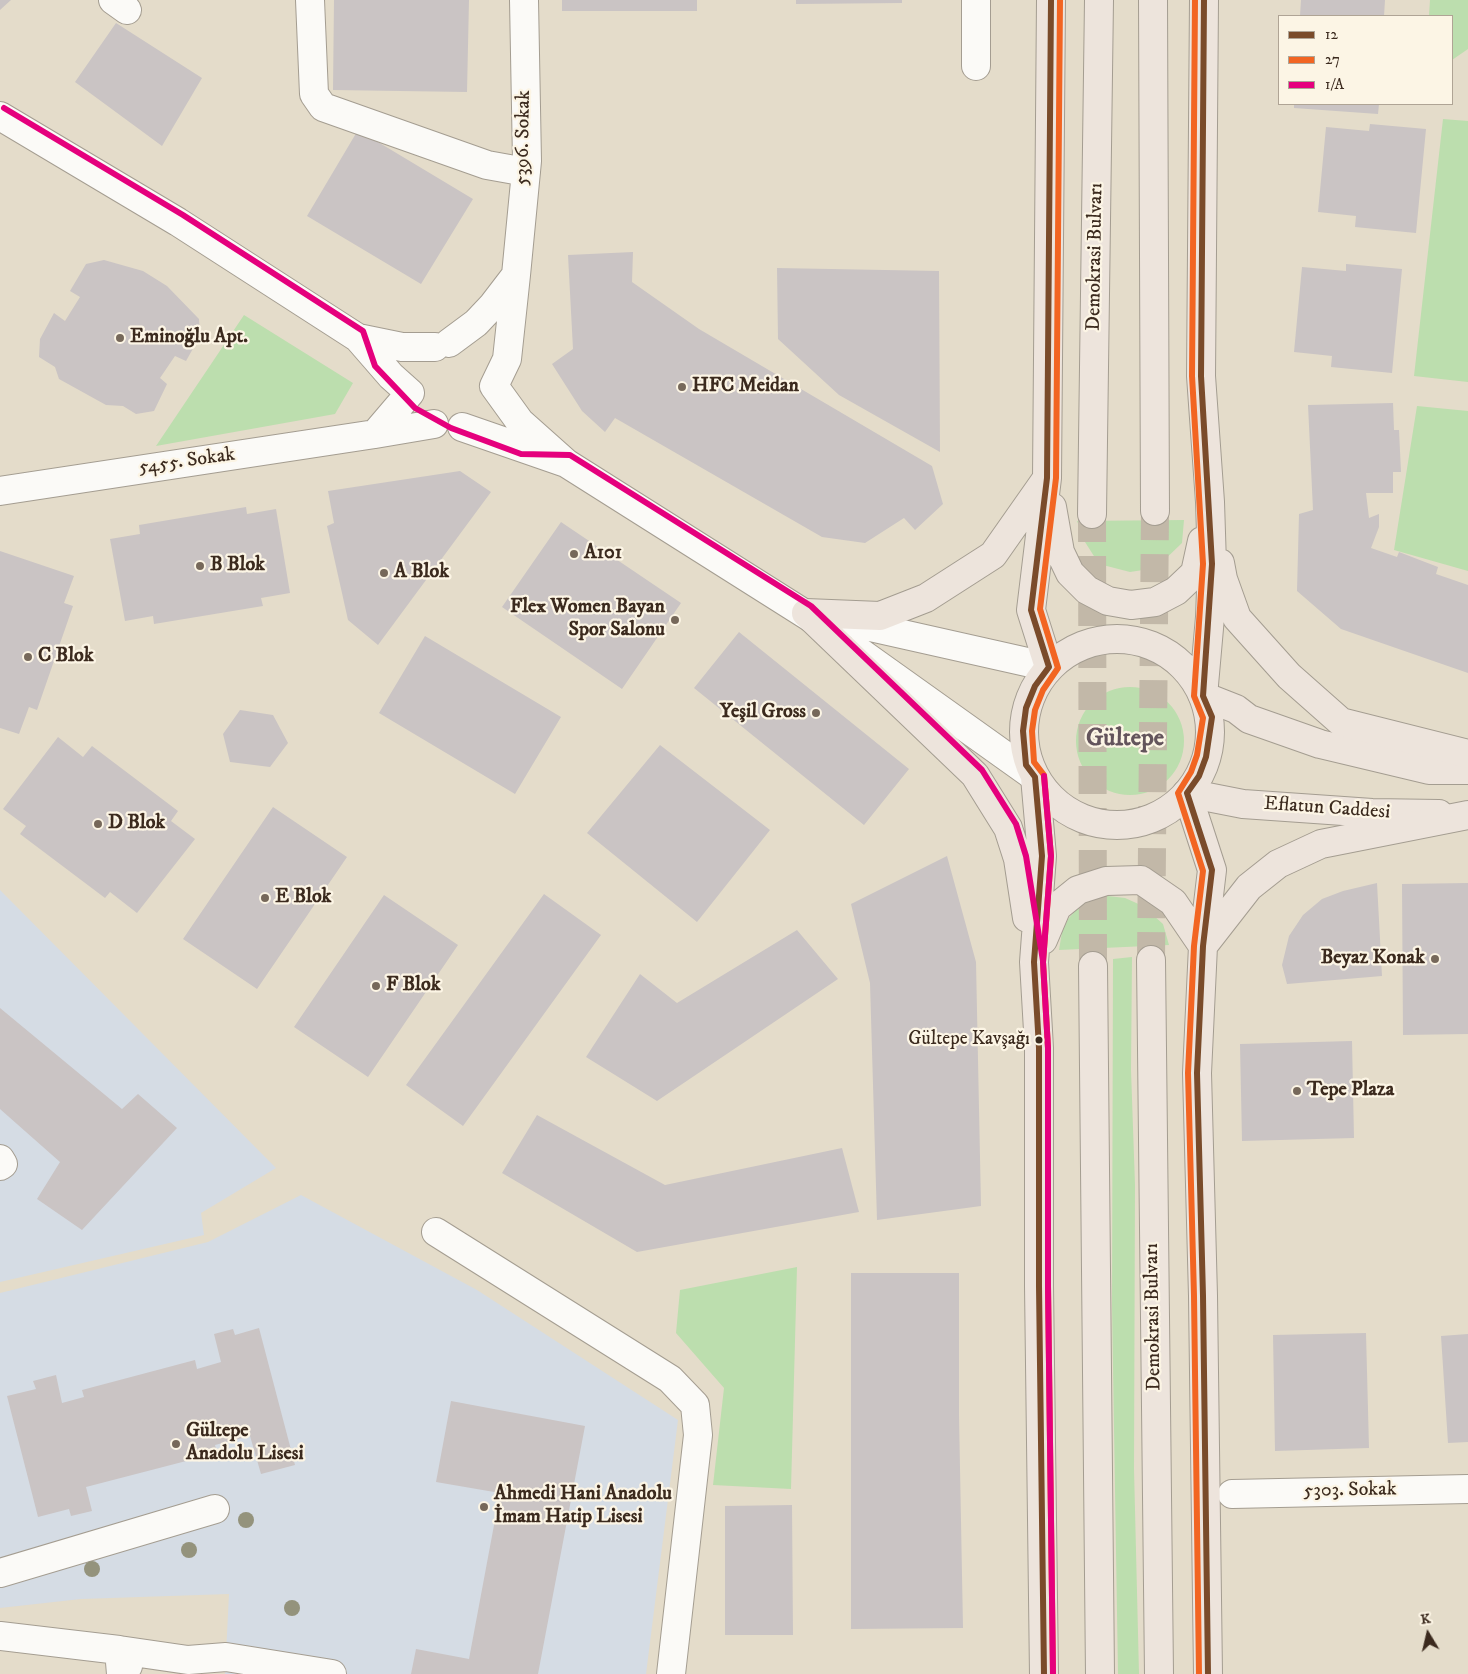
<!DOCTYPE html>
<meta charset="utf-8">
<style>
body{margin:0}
#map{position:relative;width:1468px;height:1674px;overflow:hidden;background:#e4dcca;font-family:"IM FELL DW Pica",serif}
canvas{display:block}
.legend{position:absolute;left:1278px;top:15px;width:175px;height:90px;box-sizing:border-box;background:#fcf5e5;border:1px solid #afa495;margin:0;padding:6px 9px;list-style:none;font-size:15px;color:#3b2a1e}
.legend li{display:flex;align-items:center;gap:10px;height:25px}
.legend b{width:25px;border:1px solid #afa495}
.north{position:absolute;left:1403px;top:1609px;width:50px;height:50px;-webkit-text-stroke:4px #fcf5e5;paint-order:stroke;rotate:351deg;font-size:14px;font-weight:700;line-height:20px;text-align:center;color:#3b2a1e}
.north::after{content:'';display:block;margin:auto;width:18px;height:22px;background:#3b2a1e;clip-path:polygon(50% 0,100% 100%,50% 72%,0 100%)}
</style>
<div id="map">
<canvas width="1468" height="1674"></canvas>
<ul class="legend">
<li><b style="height:6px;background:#7a4b2a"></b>12</li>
<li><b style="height:6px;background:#f26522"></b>27</li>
<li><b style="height:6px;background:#e5007d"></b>1/A</li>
</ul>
<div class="north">K</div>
</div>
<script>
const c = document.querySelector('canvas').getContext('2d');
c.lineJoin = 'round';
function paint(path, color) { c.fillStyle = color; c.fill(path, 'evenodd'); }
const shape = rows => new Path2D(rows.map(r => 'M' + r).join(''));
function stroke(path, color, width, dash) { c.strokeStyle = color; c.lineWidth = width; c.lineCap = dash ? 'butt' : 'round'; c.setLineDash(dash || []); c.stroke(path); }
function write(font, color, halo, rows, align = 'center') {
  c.font = font + ' "IM FELL DW Pica",serif'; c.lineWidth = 4.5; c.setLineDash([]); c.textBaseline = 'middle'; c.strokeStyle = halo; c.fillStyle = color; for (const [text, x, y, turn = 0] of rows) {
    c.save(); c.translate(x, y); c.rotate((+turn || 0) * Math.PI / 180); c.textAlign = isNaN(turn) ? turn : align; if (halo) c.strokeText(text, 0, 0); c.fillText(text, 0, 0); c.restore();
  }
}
paint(shape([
 [0,890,276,1168,201,1213,204,1235,0,1282],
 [301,1195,477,1290,678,1420,646,1674,225,1674,229,1594,81,1599,0,1608,0,1293,208,1242]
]), '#d5dce4');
paint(shape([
 [1430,0,1468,0,1468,49,1452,60,1452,16,1429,16],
 [1443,119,1468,121,1468,382,1414,376],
 [244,315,353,383,335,414,156,446],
 [1417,406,1468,411,1468,571,1394,550],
 [1184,520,1182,543,1156,568,1130,572,1099,564,1085,542,1077,521],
 '1076 741a54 54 0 1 1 108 0a54 54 0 1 1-108 0Z',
 [1108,896,1125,898,1143,906,1163,924,1169,945,1059,950,1062,932,1068,919,1082,903],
 [1132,957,1131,1070,1135,1185,1134,1469,1139,1674,1118,1674,1112,1305,1113,959],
 [797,1267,791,1489,713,1485,724,1388,676,1333,680,1290]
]), '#bcdeae');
paint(shape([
 [0,0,11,0,0,10],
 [334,0,469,0,467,92,333,90],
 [562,0,697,0,697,11,562,11],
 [796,0,902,0,902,3,796,4],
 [1301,0,1385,0,1384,16,1300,16],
 [116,23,202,78,162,146,75,82],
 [1294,104,1379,104,1378,114,1294,108],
 [1370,124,1426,129,1416,233,1355,227,1356,216,1318,212,1326,127,1369,131],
 [358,130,473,199,421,284,307,216],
 [633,252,632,282,699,329,932,466,943,504,915,530,904,518,865,543,822,537,615,418,605,432,582,411,552,364,573,349,568,255],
 [104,260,143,271,167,286,199,319,200,336,186,361,175,356,160,378,167,384,154,411,136,414,123,406,106,405,59,379,55,367,39,357,40,339,54,313,65,321,80,297,70,291,86,264],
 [1346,264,1402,269,1392,373,1331,367,1332,356,1294,352,1302,267,1346,271],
 [777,268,939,271,940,452,839,395,778,339],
 [1393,403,1394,430,1399,430,1401,472,1393,472,1393,493,1366,493,1369,518,1379,514,1379,527,1371,548,1397,557,1399,552,1438,567,1436,574,1468,585,1468,673,1341,629,1297,591,1299,514,1313,510,1308,405],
 [460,471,491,492,378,645,348,620,327,526,334,523,328,491],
 [246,507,247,514,276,509,290,593,261,598,263,606,154,624,153,616,125,621,110,539,140,534,139,525],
 [561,522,681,603,622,689,502,607],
 [0,551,74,576,64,603,73,606,37,710,29,707,19,734,0,728],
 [739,632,909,769,864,825,694,688],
 [425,636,561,717,515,794,379,713],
 [240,710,273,715,288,743,270,767,230,762,223,734],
 [58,737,83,757,92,746,178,811,171,821,195,839,137,913,110,892,105,898,20,834,26,826,3,809],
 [660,745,770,830,697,922,587,833],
 [273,807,347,857,257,989,183,939],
 [947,856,976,962,981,1206,877,1220,870,983,851,904],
 [1377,883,1382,976,1287,984,1282,965,1289,936,1303,915,1322,899,1343,891],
 [1468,883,1468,1034,1403,1035,1402,884],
 [544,894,601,935,463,1126,406,1085],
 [384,895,458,945,368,1077,294,1027],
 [797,930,838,979,657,1101,586,1057,640,974,677,1003],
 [0,1008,122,1109,138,1094,177,1128,82,1230,37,1199,60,1162,0,1109],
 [1352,1041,1354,1138,1242,1141,1240,1044],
 [537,1115,665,1185,842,1148,859,1212,637,1252,502,1173],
 [851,1273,959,1273,959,1415,963,1628,851,1629],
 [259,1328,295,1465,261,1474,250,1436,215,1445,217,1453,86,1487,92,1511,71,1516,69,1509,38,1517,7,1396,36,1389,33,1381,56,1375,62,1403,84,1397,82,1390,195,1360,197,1369,221,1362,214,1334,233,1329,235,1335],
 [1366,1333,1369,1448,1275,1451,1273,1335],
 [1468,1334,1468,1442,1448,1443,1441,1336],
 [451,1401,585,1426,538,1674,411,1674,416,1649,469,1659,500,1493,436,1482],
 [792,1505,793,1635,725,1635,725,1506]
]), '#cac4c4');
stroke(shape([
 [1092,514,1093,966],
 [1151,960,1155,511]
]), '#c2b8a8', 28, [28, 14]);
const minor = shape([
 [113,0,127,10],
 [310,0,314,94,323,107,487,165,526,172],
 [976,66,976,0],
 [0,116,178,222,358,338],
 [516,275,527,161,524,0],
 [449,343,476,323,493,305,516,275,507,359,494,386,520,422,566,463,462,427],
 [434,424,375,434,410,393,391,376,358,338,402,347,435,347],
 [566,463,824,626],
 [0,491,375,434],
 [844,621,1049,667],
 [857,650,1035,777],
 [0,1159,3,1164,0,1166],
 [436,1232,670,1379,695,1405,698,1435,671,1674],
 [1232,1494,1468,1489],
 [0,1573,215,1509],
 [0,1636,119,1650,128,1666],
 [121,1674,119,1650,188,1660,226,1657,332,1674]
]);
const major = shape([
 [1203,696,1236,709,1249,719,1320,744,1429,770,1468,770],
 [1187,793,1243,804,1372,813,1439,814]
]);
const highway = shape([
 [1153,0,1155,511],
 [1052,507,1060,552,1070,573,1087,590,1108,601,1131,605,1155,602,1176,591,1195,573,1202,541],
 [1092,514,1099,0],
 [1220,563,1223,579,1237,618,1289,676,1341,722,1468,754],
 [806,613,975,775,1008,828,1018,859,1027,918],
 [806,613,880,616,926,598,993,555,1045,481],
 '1024 732a93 93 0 1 1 186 0a93 93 0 1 1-186 0Z',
 [1049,667,1031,610,1047,478,1051,0],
 [1203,696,1210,617,1212,564,1210,502,1201,376,1204,0],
 [1035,777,1042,856,1034,962,1039,1048,1039,1286,1044,1674],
 [1187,793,1212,870,1203,946,1197,1073,1203,1296,1208,1674],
 [1043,940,1057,907,1078,890,1106,881,1141,880,1173,902,1203,946,1249,887,1278,864,1321,844,1468,815],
 [1151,960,1159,1674],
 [1093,966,1100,1674]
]);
stroke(minor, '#a49d91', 30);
stroke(major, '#a49d91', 30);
stroke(highway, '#a49d91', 30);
stroke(minor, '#fbfaf7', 28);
stroke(major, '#ede4dc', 28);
stroke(highway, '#ede4dc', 28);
stroke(shape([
 [1204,0,1201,376,1212,564,1203,696,1212,717,1206,757,1199,776,1187,793,1212,870,1203,946,1197,1073,1203,1296,1208,1674],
 [1044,1674,1039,1286,1039,1048,1034,962,1042,856,1035,777,1026,765,1023,731,1026,708,1035,686,1049,667,1031,610,1047,478,1051,0]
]), '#7a4b2a', 6);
stroke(shape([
 [1195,0,1192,376,1203,564,1194,696,1203,718,1197,755,1191,772,1178,793,1203,871,1194,946,1188,1073,1194,1296,1199,1674],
 [1053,1674,1048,1286,1048,1048,1043,962,1051,856,1044,775,1034,762,1032,731,1035,710,1043,690,1058,668,1040,609,1056,478,1060,0]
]), '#f26522', 6);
stroke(shape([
 [4,108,183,215,363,331,375,366,415,408,451,428,521,454,570,455,811,606,982,770,1016,824,1026,856,1043,961],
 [1044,776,1051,856,1043,962,1048,1048,1048,1286,1053,1674]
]), '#e5007d', 6);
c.fillStyle = '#94937c';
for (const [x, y] of [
 [246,1520],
 [189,1550],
 [92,1569],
 [292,1608]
]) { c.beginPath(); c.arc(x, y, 8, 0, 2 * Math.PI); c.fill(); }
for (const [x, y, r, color] of [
 [120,338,5,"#76685a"],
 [682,387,5,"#76685a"],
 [574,554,5,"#76685a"],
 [200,566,5,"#76685a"],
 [384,573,5,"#76685a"],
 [675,620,5,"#76685a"],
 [28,657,5,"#76685a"],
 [816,713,5,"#76685a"],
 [98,824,5,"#76685a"],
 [265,898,5,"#76685a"],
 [1435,959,5,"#76685a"],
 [376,986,5,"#76685a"],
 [1039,1040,4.5,"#3b2a1e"],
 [1297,1091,5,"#76685a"],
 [176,1444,5,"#76685a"],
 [484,1507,5,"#76685a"]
]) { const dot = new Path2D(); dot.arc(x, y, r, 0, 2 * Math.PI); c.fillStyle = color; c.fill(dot); stroke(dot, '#fcf5e5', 2); }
write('19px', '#3b2a1e', '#fcf5e5', [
 ["Gültepe Kavşağı",1030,1040]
], 'right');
write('20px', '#3b2a1e', '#fcf5e5', [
 ["5396. Sokak",524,138,-89],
 ["Demokrasi Bulvarı",1096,257,-89],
 ["5455. Sokak",187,462,-8],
 ["Eflatun Caddesi",1327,809,4],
 ["Demokrasi Bulvarı",1154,1317,-91],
 ["5303. Sokak",1350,1491,-1]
]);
write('bold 20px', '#3b2a1e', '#fcf5e5', [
 ["Eminoğlu Apt.",130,338],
 ["HFC Meidan",692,387],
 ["A101",584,554],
 ["B Blok",210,566],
 ["A Blok",394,573],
 ["Flex Women Bayan",665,608,"right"],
 ["Spor Salonu",665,631,"right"],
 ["C Blok",38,657],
 ["Yeşil Gross",806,713,"right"],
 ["D Blok",108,824],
 ["E Blok",275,898],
 ["Beyaz Konak",1425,959,"right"],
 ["F Blok",386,986],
 ["Tepe Plaza",1307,1091],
 ["Gültepe",186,1432],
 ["Anadolu Lisesi",186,1455],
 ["Ahmedi Hani Anadolu",494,1495],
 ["İmam Hatip Lisesi",494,1518]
], 'left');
write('bold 25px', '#63545c', '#fcf5e5', [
 ["Gültepe",1125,740]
]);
</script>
